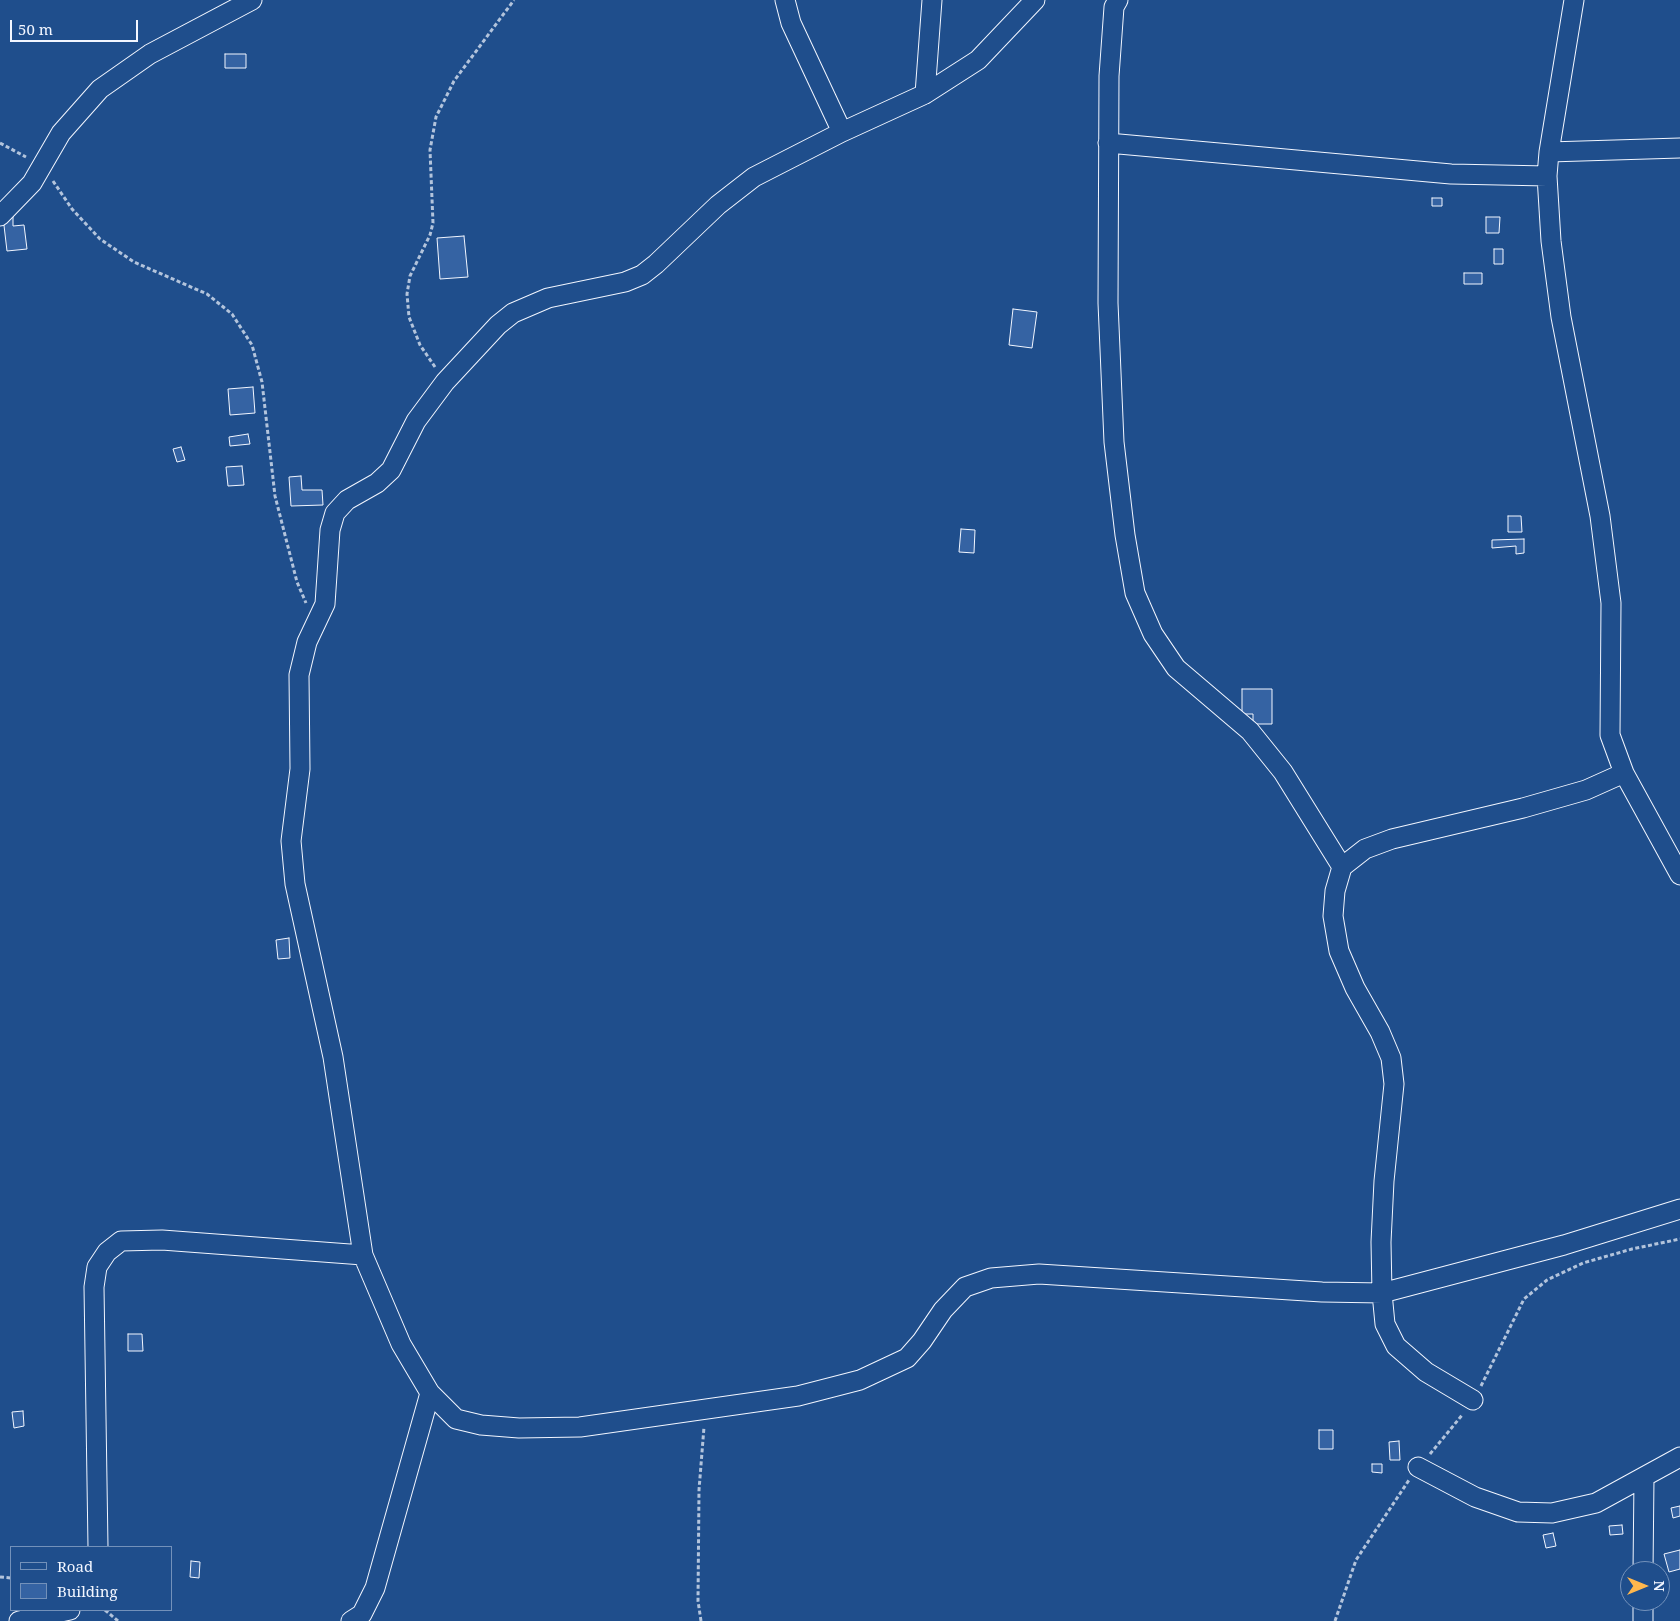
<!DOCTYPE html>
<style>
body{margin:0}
#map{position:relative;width:1680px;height:1621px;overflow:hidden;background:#1f4e8c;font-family:"Noto Serif",serif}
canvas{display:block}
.legend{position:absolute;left:10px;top:1546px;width:162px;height:65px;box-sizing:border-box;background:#1f4e8c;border:1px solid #7391ba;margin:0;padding:6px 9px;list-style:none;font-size:15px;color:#f2f6ff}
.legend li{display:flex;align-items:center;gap:10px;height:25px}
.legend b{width:25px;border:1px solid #7391ba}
.north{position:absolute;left:1620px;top:1561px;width:50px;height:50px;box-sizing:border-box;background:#1f4e8c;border:1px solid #7391ba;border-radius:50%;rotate:90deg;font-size:14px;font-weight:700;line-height:20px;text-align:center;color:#f2f6ff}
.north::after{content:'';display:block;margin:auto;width:18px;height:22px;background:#ffb74d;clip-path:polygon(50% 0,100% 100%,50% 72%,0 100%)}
.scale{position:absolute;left:10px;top:20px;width:128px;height:22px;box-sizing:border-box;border:2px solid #f2f6ff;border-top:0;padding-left:6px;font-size:15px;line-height:18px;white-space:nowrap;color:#f2f6ff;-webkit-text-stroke:4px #1f4e8c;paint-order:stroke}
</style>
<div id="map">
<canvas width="1680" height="1621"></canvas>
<ul class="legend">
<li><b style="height:6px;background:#1f4e8c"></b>Road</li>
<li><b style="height:14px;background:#3563a3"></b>Building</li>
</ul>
<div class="north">N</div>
<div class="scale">50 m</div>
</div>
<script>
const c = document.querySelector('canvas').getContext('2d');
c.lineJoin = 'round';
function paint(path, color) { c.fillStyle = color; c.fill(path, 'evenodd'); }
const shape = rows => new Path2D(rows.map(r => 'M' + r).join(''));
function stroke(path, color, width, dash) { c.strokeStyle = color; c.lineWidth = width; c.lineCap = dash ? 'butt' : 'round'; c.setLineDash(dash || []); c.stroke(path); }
const building = shape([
 [225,54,246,54,246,68,225,68,225,54],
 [1432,198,1442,198,1442,206,1432,206,1432,198],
 [13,216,13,226,24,225,27,249,7,251,3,217,13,216],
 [1486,217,1500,217,1499,233,1486,233,1486,217],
 [464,236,468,277,440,279,437,238,464,236],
 [1494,249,1503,249,1503,264,1494,264,1494,249],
 [1464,273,1482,273,1482,284,1464,284,1464,273],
 [1013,309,1037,312,1032,348,1009,345,1013,309],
 [253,387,255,413,230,415,228,389,253,387],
 [248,434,250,444,230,446,229,437,248,434],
 [181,447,185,460,177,462,173,449,181,447],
 [242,466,244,485,228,486,226,467,242,466],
 [301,476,302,490,322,490,323,505,291,506,289,477,301,476],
 [1508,516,1521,516,1522,532,1508,532,1508,516],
 [961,529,975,530,974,553,959,552,961,529],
 [1524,539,1524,553,1516,554,1516,546,1492,548,1492,540,1524,539],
 [1242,689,1272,689,1272,724,1253,724,1253,714,1242,714,1242,689],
 [289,938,290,958,278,959,276,940,289,938],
 [128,1334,142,1334,143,1351,128,1351,128,1334],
 [23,1411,24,1426,14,1428,12,1412,23,1411],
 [1319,1430,1333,1430,1333,1449,1319,1449,1319,1430],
 [1399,1441,1400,1460,1390,1460,1389,1442,1399,1441],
 [1372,1464,1382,1464,1382,1473,1372,1472,1372,1464],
 [1680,1506,1680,1516,1673,1518,1671,1508,1680,1506],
 [1622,1525,1623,1534,1610,1535,1609,1526,1622,1525],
 [1553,1533,1556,1546,1546,1548,1543,1535,1553,1533],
 [1680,1550,1680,1569,1669,1572,1664,1554,1680,1550],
 [191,1561,200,1562,199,1578,190,1577,191,1561]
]);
paint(building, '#3563a3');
stroke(building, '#f2f6ff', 1);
const minor = shape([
 [785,0,791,23,842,132],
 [1035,0,978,60,925,94,842,132,754,177,718,205,656,264,642,275,625,282,548,298,513,313,498,325,445,382,416,421,391,470,377,483,347,500,335,513,330,530,325,604,307,642,299,675,300,769,291,841,295,884,333,1057,363,1255,401,1344,430,1393,456,1419,481,1425,519,1428,580,1427,798,1396,860,1380,907,1358,922,1341,943,1310,965,1287,991,1278,1039,1274,1322,1292,1382,1293,1564,1245,1680,1209],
 [1118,0,1114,7,1109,76,1108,303,1114,442,1125,535,1135,593,1153,634,1176,668,1250,731,1283,772,1342,867],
 [1574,0,1549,152,1547,176,1551,241,1561,317,1600,516,1611,603,1610,735,1624,773,1680,875],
 [925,94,932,0],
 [1108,143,1451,174,1547,176],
 [1549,152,1680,148],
 [0,216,32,183,61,133,100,89,150,54,252,0],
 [1473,1400,1426,1372,1396,1346,1385,1324,1382,1293,1381,1242,1384,1181,1394,1084,1391,1058,1380,1032,1355,988,1339,951,1333,916,1335,891,1342,867,1365,849,1392,839,1523,808,1586,790,1624,773],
 [1418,1467,1475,1497,1518,1512,1552,1513,1596,1503,1680,1457],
 [98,1547,94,1287,97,1267,107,1252,121,1241,162,1240,363,1255],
 [1643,1571,1644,1478],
 [19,1621,70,1610],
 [351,1621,362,1614,375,1588,430,1393],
 [1643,1621,1643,1601]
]);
stroke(minor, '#f2f6ff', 21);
stroke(shape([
 [0,143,26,157],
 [53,181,72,209,100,239,134,262,207,294,232,314,252,345,262,382,275,496,297,582,306,603],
 [435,367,420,345,409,317,407,294,410,276,430,235,433,223,430,150,436,117,454,81,514,0],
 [1481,1386,1524,1299,1547,1280,1583,1263,1632,1249,1680,1239],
 [1430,1454,1463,1414],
 [0,1577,11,1578],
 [105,1610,118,1621],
 [701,1621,698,1601,699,1490,704,1427],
 [1335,1621,1356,1560,1409,1480]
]), '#b3c4dc', 3, [4, 2.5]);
stroke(minor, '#1f4e8c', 19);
</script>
